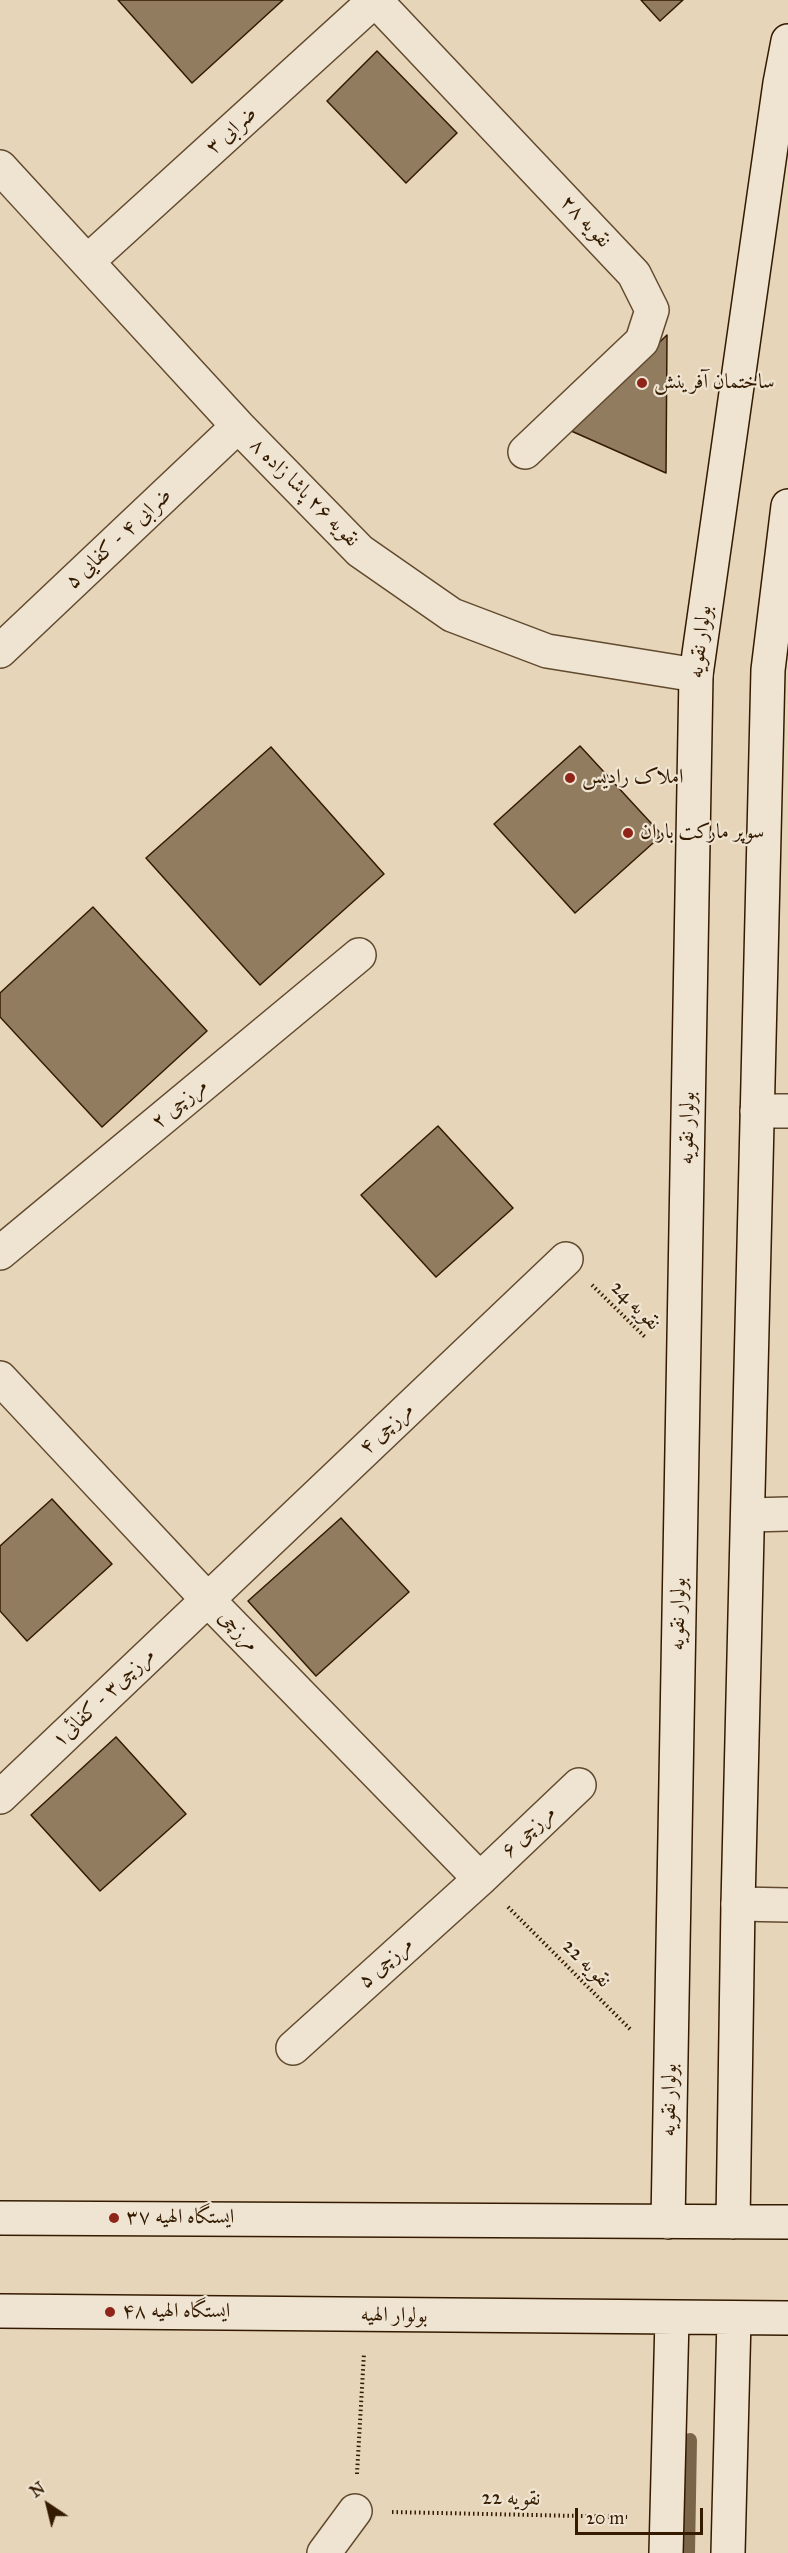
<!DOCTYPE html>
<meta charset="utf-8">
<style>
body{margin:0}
#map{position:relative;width:788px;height:2553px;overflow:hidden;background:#e7d5b9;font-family:"IM FELL Great Primer",serif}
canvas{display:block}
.north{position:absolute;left:18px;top:2475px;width:60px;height:60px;-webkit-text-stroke:4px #efe4d2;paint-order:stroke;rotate:325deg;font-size:16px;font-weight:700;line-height:24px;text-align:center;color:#341b00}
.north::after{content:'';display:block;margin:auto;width:21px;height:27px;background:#341b00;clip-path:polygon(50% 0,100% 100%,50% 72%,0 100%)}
.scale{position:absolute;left:575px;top:2508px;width:128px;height:27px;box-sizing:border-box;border:3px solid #341b00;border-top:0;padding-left:8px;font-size:18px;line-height:21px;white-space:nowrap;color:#341b00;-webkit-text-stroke:4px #efe4d2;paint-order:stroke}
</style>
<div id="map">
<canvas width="788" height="2553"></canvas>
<div class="north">N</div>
<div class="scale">20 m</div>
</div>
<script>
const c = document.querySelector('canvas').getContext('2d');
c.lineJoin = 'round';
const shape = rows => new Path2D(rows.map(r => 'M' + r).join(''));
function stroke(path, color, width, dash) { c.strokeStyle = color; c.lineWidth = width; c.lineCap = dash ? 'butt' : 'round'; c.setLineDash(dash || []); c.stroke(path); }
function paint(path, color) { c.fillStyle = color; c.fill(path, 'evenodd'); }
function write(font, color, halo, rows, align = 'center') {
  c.font = font + ' "IM FELL Great Primer",Amiri,serif'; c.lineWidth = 4.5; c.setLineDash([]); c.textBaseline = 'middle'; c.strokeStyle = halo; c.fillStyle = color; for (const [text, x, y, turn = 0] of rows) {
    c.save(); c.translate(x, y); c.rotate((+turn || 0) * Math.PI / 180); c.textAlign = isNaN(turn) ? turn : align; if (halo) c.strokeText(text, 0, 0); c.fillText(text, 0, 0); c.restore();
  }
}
stroke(shape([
 [688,2553,690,2440]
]), '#7b6549', 14);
const building = shape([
 [118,0,283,0,192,83,118,0],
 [641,0,683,0,660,21,641,0],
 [377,51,457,133,406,183,327,101,377,51],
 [667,335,666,473,569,430,667,335],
 [580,746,662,835,575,913,494,824,580,746],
 [271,747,384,874,260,985,146,858,271,747],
 [93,907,207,1031,102,1127,0,1017,0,993,93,907],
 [438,1126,513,1208,436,1277,361,1195,438,1126],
 [52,1499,112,1564,27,1641,0,1611,0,1546,52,1499],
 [341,1518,409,1592,316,1676,248,1601,341,1518],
 [116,1737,186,1814,100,1891,31,1815,116,1737]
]);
paint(building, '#917c60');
stroke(building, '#341b00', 1.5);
const minor = shape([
 [375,0,634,274,652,310,642,341,525,452],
 [0,167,238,426,360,551,452,615,547,651,696,675],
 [88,261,375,0],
 [0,651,238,426],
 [757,1111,788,1111],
 [0,1253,359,955],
 [0,1378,207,1599,480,1879],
 [749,1515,788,1514],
 [0,1797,566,1259],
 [738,1904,788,1905],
 [293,2048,480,1879,579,1785],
 [324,2553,355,2511]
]);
const secondary = shape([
 [0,2218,788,2222],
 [668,2222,696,675,780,83,788,41],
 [733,2222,738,1904,768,670,788,506],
 [0,2311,788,2318],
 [666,2553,672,2319],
 [728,2553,734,2319]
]);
stroke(minor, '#614a2e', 36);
stroke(secondary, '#341b00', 36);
stroke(shape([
 [592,1285,645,1337],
 [508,1907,632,2031],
 [357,2474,364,2353],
 [392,2512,627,2517]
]), '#341b00', 4, [1.5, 3]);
stroke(minor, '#efe4d2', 33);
stroke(secondary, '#efe4d2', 33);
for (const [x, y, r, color] of [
 [642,383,6,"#8f2418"],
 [570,778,6,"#8f2418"],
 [628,833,6,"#8f2418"],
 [114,2218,6,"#8f2418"],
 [110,2312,6,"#8f2418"]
]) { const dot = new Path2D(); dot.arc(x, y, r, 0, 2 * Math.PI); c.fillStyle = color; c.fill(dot); stroke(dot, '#efe4d2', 2); }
write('21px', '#341b00', '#efe4d2', [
 ["ضرابی ۳",232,131,-42],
 ["نقویه ۲۸",585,222,47],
 ["نقویه ۲۶ پاشا زاده ۸",304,493,45],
 ["ضرابی ۴ - کفایی ۵",119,539,-43],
 ["بولوار نقویه",701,642,-83],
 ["مرزچی ۲",180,1104,-40],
 ["بولوار نقویه",688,1128,-89],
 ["نقویه 24",635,1306,45],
 ["مرزچی ۴",387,1429,-43],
 ["بولوار نقویه",679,1614,-89],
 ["مرزچی",238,1631,46],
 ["مرزچی۳ - کفائی۱",104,1698,-44],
 ["مرزچی ۶",529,1832,-43],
 ["مرزچی ۵",386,1963,-42],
 ["نقویه 22",586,1964,45],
 ["بولوار نقویه",670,2100,-89],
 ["بولوار الهیه",394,2316,1],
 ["نقویه 22",511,2499,1]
]);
write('21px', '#341b00', '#efe4d2', [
 ["ساختمان آفرینش",654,383],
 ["املاک رادیس",582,778],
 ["سوپر مارکت باران",640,833],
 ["ایستگاه الهیه ۳۷",126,2218],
 ["ایستگاه الهیه ۴۸",122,2312]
], 'left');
</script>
